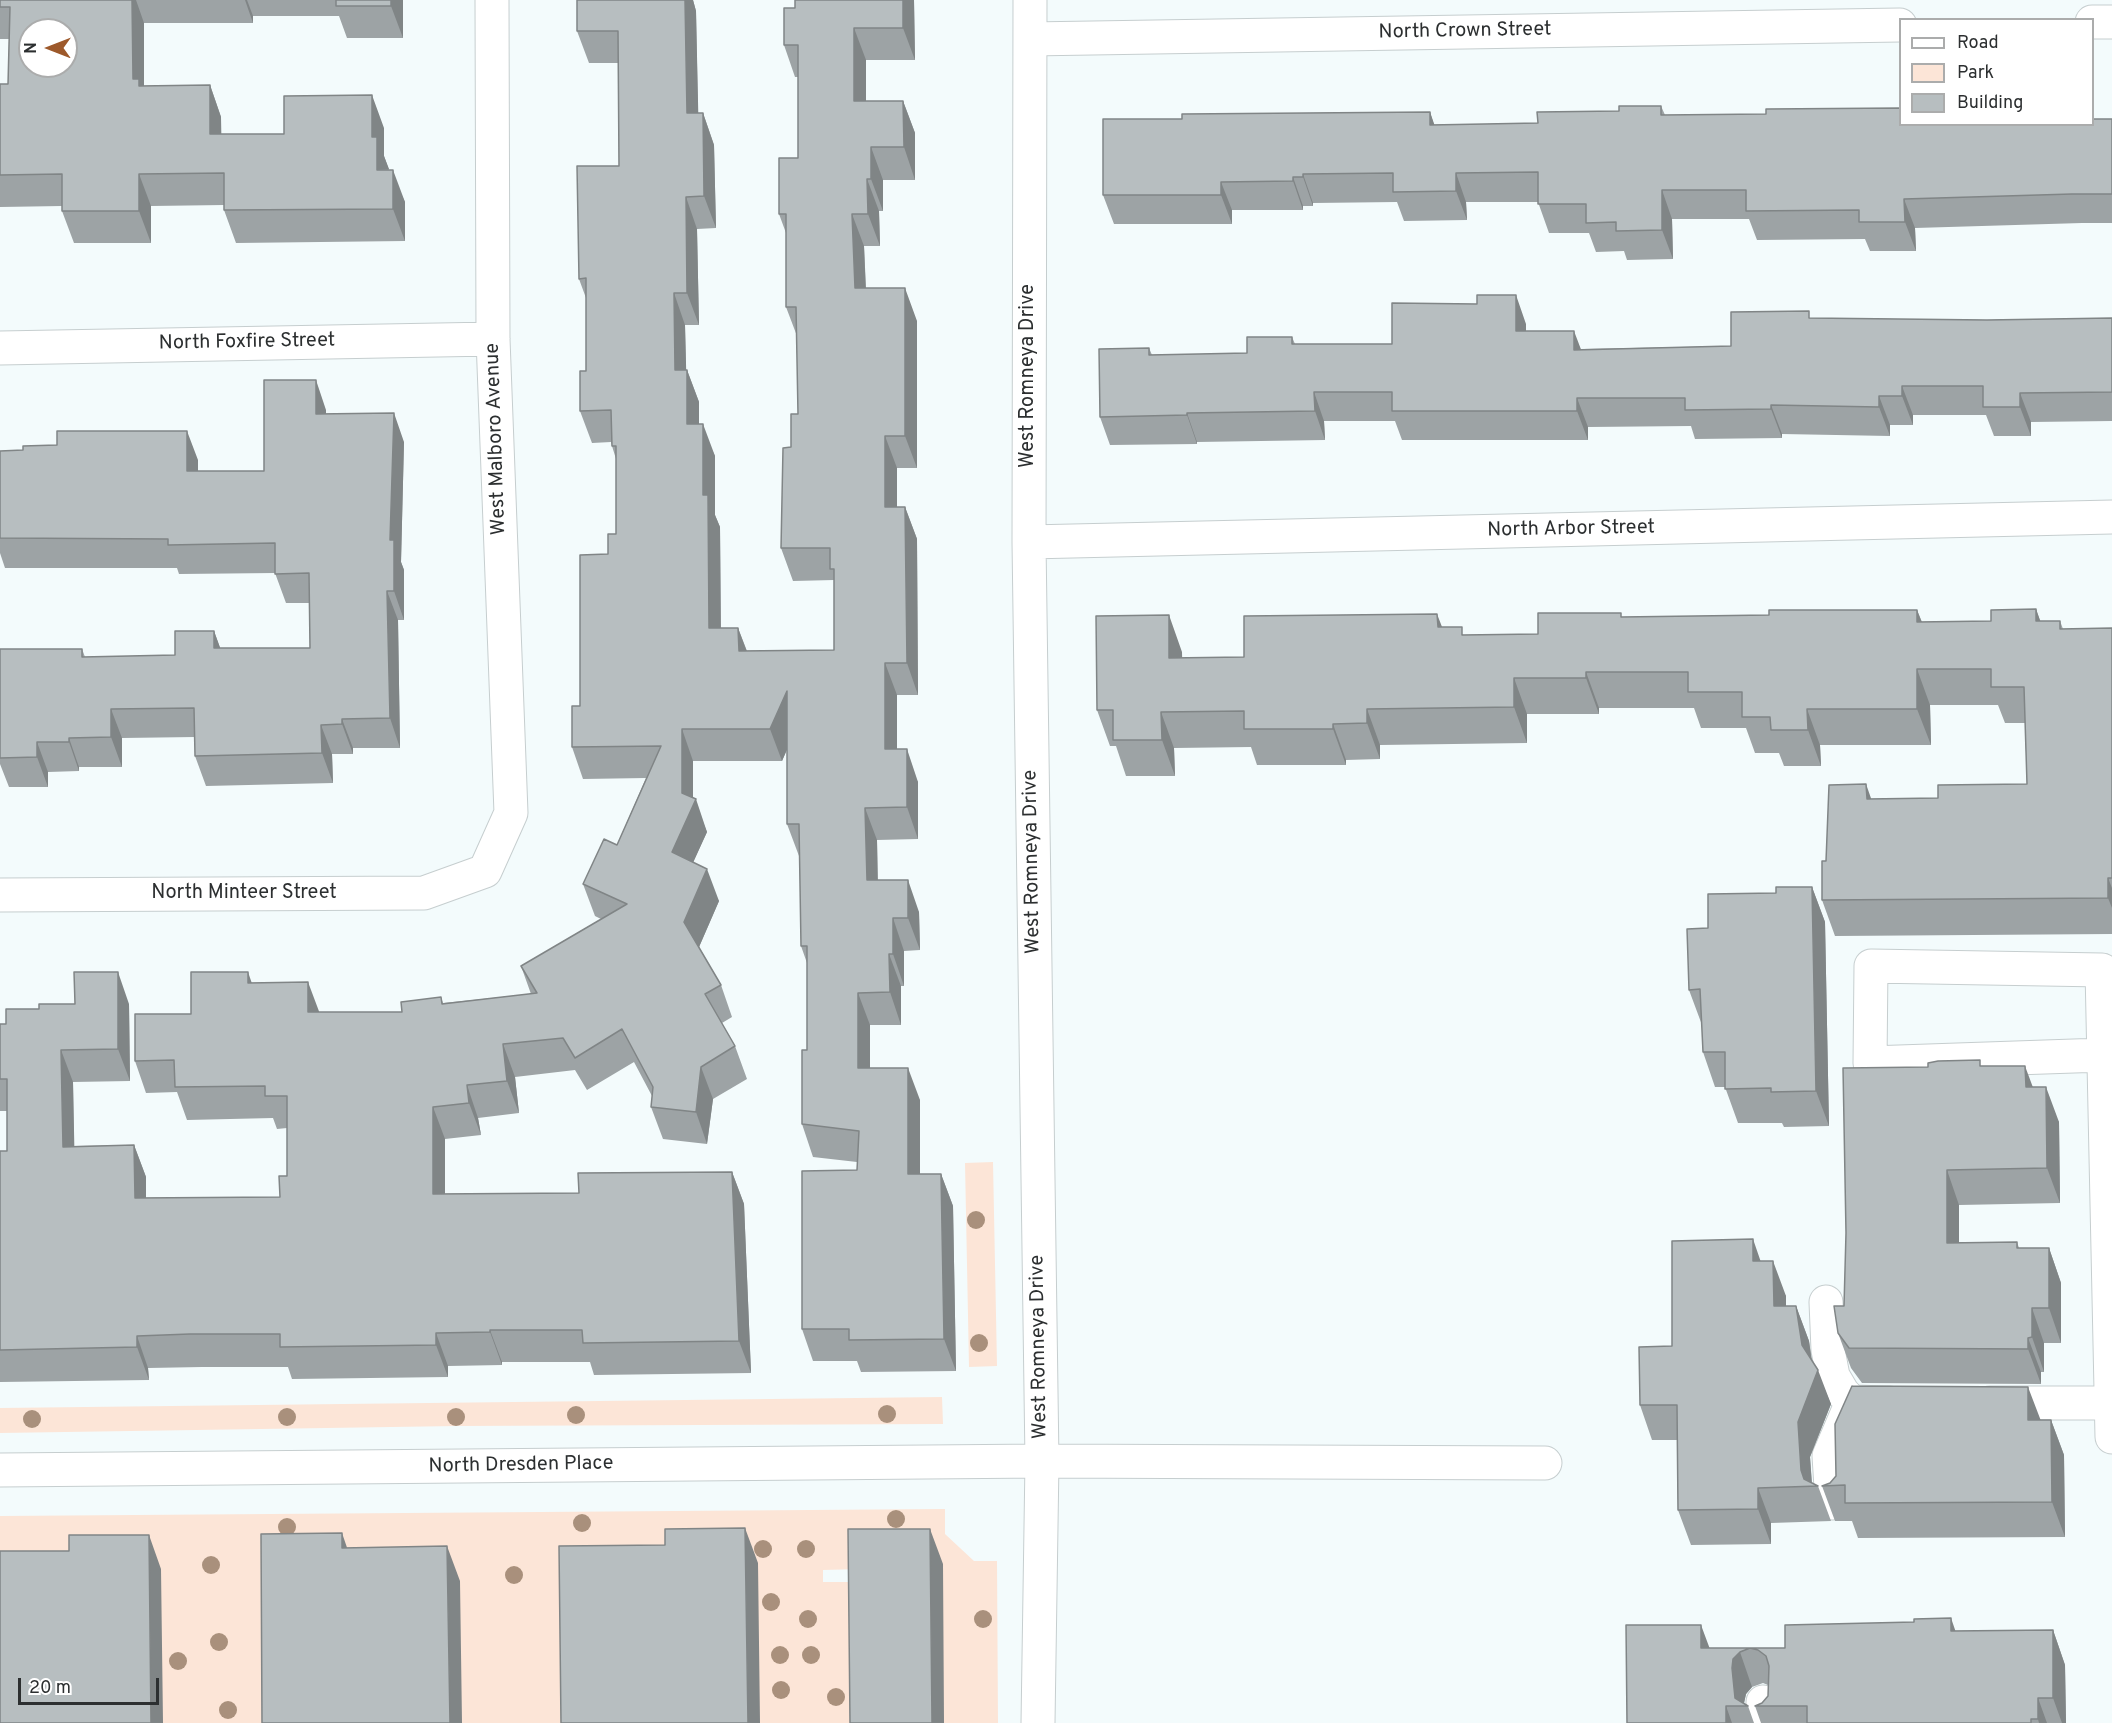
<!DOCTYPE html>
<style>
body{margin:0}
#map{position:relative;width:2112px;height:1723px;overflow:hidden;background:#f3fbfc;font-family:Overpass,sans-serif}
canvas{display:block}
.legend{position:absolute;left:1899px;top:18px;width:195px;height:108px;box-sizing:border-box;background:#fff;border:2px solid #abacac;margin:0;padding:8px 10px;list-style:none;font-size:18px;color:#2c2f30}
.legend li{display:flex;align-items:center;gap:12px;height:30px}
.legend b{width:30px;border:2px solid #abacac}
.north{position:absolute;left:18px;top:18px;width:60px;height:60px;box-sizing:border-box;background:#fff;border:2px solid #abacac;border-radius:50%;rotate:270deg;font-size:16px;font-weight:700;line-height:24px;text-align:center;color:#2c2f30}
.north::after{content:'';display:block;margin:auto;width:21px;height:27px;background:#9d592b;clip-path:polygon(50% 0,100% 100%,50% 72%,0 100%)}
.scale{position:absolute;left:18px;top:1678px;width:141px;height:27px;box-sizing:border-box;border:3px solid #2c2f30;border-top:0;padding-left:8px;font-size:18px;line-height:21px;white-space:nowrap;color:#2c2f30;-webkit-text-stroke:4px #fff;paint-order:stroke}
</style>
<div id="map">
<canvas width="2112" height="1723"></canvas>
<ul class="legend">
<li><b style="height:8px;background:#fff"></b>Road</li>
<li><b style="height:16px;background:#fce5d7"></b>Park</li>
<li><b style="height:16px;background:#b7bec0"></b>Building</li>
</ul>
<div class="north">N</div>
<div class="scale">20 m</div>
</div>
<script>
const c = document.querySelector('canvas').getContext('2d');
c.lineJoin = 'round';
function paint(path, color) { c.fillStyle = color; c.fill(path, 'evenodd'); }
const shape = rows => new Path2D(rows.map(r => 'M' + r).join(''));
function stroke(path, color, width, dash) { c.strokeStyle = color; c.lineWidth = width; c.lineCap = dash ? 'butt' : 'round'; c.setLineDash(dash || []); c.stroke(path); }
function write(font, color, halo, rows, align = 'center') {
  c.font = font + ' Overpass,sans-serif'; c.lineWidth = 4.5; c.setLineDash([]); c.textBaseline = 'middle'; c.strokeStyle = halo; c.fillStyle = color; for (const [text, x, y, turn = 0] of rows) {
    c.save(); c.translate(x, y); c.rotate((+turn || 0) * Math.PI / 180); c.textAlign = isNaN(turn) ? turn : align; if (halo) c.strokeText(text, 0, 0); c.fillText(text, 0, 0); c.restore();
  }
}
paint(shape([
 [993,1162,997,1366,969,1367,965,1163],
 [942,1397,943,1424,457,1426,0,1433,0,1408],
 [945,1509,945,1534,974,1561,997,1561,998,1723,944,1723,861,1569,823,1570,823,1582,861,1582,863,1723,0,1723,0,1516]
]), '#fce5d7');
const minor = shape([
 [1030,0,1029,542,1042,1461,1038,1723],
 [2092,22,2112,22],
 [1030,39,1900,25],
 [0,348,493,339],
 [1029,542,2112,517],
 [0,895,424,893,485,871,511,813,493,339,492,0],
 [2103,1055,1870,1063,1871,966,2102,970,2112,1437],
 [1826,1302,1828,1350,1833,1376,1843,1393,1852,1402,1890,1403],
 [1990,1403,2111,1403],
 [0,1470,1042,1461,1545,1463],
 [1832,1503,1829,1456,1852,1402],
 [1763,1702,1764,1723]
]);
stroke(minor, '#c6cecf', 35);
stroke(minor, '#fff', 33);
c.fillStyle = '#a9907c';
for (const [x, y] of [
 [976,1220],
 [979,1343],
 [887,1414],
 [576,1415],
 [287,1417],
 [456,1417],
 [32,1419],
 [896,1519],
 [582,1523],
 [287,1527],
 [763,1549],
 [806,1549],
 [211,1565],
 [514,1575],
 [771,1602],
 [808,1619],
 [983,1619],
 [219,1642],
 [780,1655],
 [811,1655],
 [178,1661],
 [781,1690],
 [836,1697],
 [228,1710]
]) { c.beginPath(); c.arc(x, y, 9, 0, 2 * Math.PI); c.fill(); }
paint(shape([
 [0,0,403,0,403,38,347,38,339,16,253,16,253,23,144,23,144,86,210,85,221,117,221,134,284,134,384,128,384,156,389,170,405,202,405,241,236,243,224,210,224,205,151,206,151,243,74,243,62,211,62,206,0,207,0,84,8,84,9,39,0,39],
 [577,0,693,0,696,11,698,113,703,113,714,145,716,228,697,229,699,325,685,325,686,370,687,370,699,402,699,424,715,456,715,515,720,527,721,628,738,628,747,651,834,650,834,580,793,581,781,548,791,447,798,414,797,336,786,307,786,233,779,214,798,158,798,77,795,77,784,45,795,8,795,0,914,0,915,60,866,60,866,101,903,101,915,133,915,180,883,180,883,211,879,211,880,246,864,246,866,288,917,321,917,468,897,468,897,507,905,507,917,539,918,695,897,695,897,749,918,782,918,839,877,840,878,880,919,912,920,950,904,951,904,986,901,986,901,1025,870,1025,870,1068,920,1100,920,1174,941,1174,953,1206,956,1371,861,1372,857,1361,813,1361,802,1329,857,1170,857,1162,813,1157,802,1124,807,1050,807,963,801,946,800,856,799,856,787,824,787,749,782,761,693,761,693,798,707,832,693,862,719,901,699,947,721,985,732,1017,722,1023,735,1046,747,1079,713,1099,707,1144,663,1139,651,1107,652,1096,634,1062,587,1090,575,1070,515,1077,519,1113,478,1118,481,1135,445,1139,445,1194,579,1193,732,1172,744,1204,751,1373,594,1375,590,1362,502,1362,502,1365,448,1366,448,1377,292,1379,288,1367,202,1367,148,1368,149,1380,0,1382,0,1151,7,1151,7,1111,0,1111,0,1024,6,1024,39,1009,129,1004,130,1081,73,1082,74,1146,134,1145,146,1177,146,1198,280,1197,287,1176,287,1128,277,1129,273,1118,187,1120,177,1092,146,1093,135,1061,191,1014,252,983,319,1012,402,1012,441,997,443,1003,531,994,521,966,601,919,595,916,583,884,617,845,646,778,583,779,572,747,580,706,608,554,616,534,616,459,612,446,611,442,592,443,580,411,586,371,586,298,579,279,619,166,618,63,589,63,577,31],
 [1661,106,1665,115,1900,124,2112,119,2112,223,2082,223,1915,228,1916,251,1870,251,1865,239,1757,240,1749,219,1672,219,1673,259,1627,260,1624,251,1596,252,1589,233,1549,233,1538,202,1466,202,1467,220,1404,221,1397,202,1313,203,1313,206,1303,206,1303,210,1232,210,1232,224,1114,224,1103,195,1182,119,1430,112,1434,125,1538,123],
 [1811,318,1987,320,2112,318,2112,421,2031,422,2031,436,1994,436,1986,415,1913,415,1913,425,1890,425,1890,436,1782,434,1782,438,1695,439,1691,426,1588,427,1588,440,1402,440,1395,421,1324,421,1325,440,1197,442,1197,444,1110,445,1100,417,1149,348,1152,355,1247,353,1292,337,1295,344,1392,344,1526,324,1526,331,1581,349,1731,346],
 [326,410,326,414,404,442,401,562,404,570,404,620,398,620,400,748,353,748,353,754,332,754,333,783,206,786,195,756,195,737,122,738,122,767,79,767,79,771,48,772,48,787,9,787,0,764,0,649,82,649,85,657,175,655,214,631,220,648,310,648,310,603,286,603,275,573,179,574,177,568,5,568,0,553,0,451,198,460,198,471,264,471],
 [2036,609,2040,621,2060,621,2063,629,2112,628,2112,934,1835,936,1822,900,1826,861,1871,799,1938,798,2027,784,2025,723,2005,723,1998,705,1930,705,1931,745,1820,745,1821,766,1784,766,1779,753,1755,753,1746,728,1701,728,1694,708,1599,708,1599,714,1527,714,1527,743,1380,745,1380,759,1346,760,1346,765,1257,765,1251,747,1174,748,1175,776,1126,776,1116,746,1110,746,1097,710,1182,652,1182,658,1244,657,1442,627,1464,635,1538,634,1623,617,1769,615,1917,610,1922,622,1991,621],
 [1812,887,1825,922,1829,1126,1784,1127,1782,1123,1738,1123,1725,1087,1715,1087,1703,1052,1702,1025,1689,990,1708,928,1776,893],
 [1982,1066,2033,1087,2059,1122,2060,1203,1959,1205,1959,1242,2017,1242,2019,1248,2049,1248,2061,1283,2061,1343,2044,1343,2044,1372,2041,1372,2041,1384,1862,1383,1851,1368,1838,1333,1844,1306],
 [1761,1261,1786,1296,1786,1306,1796,1306,1809,1341,1812,1360,1831,1404,1810,1457,1812,1483,1818,1486,1831,1521,1771,1523,1771,1544,1691,1545,1678,1510,1677,1440,1652,1440,1640,1405,1672,1346],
 [2041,1420,2051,1420,2064,1455,2065,1537,1858,1538,1852,1521,1835,1521,1822,1486],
 [2053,1630,2065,1665,2066,1723,1761,1723,1755,1706,1762,1703,1768,1696,1768,1685,1763,1683,1752,1687,1746,1694,1744,1703,1748,1706,1754,1723,1627,1723,1710,1648,1785,1648,1955,1631]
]), '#9da3a5');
paint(shape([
 [132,0,136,0,144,23,144,93,133,79],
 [245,0,247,0,253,16,253,23],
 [391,0,403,0,403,38,391,6],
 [685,0,693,0,696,11,699,146,687,113],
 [903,0,914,0,915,60,903,28],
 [854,28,866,60,866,133,854,101],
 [210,85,221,117,222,167,210,134],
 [372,95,384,128,384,156,389,169,377,170,372,137],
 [903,101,915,133,915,180,904,147],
 [1430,112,1440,141,1430,125],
 [703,113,714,145,716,228,704,196],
 [871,147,883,180,883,211,871,179],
 [393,170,405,202,405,241,393,209],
 [1456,173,1466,202,1467,220,1456,191],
 [139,174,151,206,151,243,139,211],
 [1303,174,1313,203,1313,206,1303,177],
 [1293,177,1303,206,1303,210,1293,181],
 [867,179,879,211,880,246,868,214],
 [1221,182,1232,210,1232,224,1221,195],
 [1662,190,1672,219,1673,259,1662,230],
 [686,197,697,229,699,325,687,293],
 [1904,199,1915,228,1916,251,1905,222],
 [852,214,864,246,867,321,855,288],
 [905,288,917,321,917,468,905,436],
 [674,293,685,325,687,402,675,370],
 [1516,295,1526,324,1526,360,1516,331],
 [1574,331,1585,360,1574,350],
 [687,370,699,402,699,456,687,424],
 [316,380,326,410,326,444,316,414],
 [1902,386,1913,415,1913,425,1902,396],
 [1314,392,1324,421,1325,440,1315,411],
 [2020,393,2031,422,2031,436,2020,407],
 [1879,396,1890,425,1890,436,1879,407],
 [1577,398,1588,427,1588,440,1577,411],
 [1771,405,1782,434,1782,438,1771,409],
 [394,413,404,442,401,562,404,570,404,620,394,591,390,540],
 [1187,413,1197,442,1197,444,1187,415],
 [703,424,715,456,715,515,720,527,721,660,709,628,703,495],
 [187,431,198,460,198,501,187,471],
 [885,436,897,468,897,539,885,507],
 [905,507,917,539,918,695,907,663],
 [387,591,398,620,400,748,390,718],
 [2036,609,2049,645,2036,621],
 [1917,610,1931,646,1917,622],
 [1437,614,1451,650,1438,627],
 [1169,615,1182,652,1183,694,1169,658],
 [738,628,750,660,739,651],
 [214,631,225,661,214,648],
 [885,663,897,695,897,782,885,749],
 [1917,669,1930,705,1931,745,1917,709],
 [1586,672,1599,708,1599,714,1586,678],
 [1514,678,1527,714,1527,743,1514,707],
 [787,691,799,723,782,761,770,729],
 [111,709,122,738,122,767,111,737],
 [1367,709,1380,745,1380,759,1367,723],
 [1807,709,1820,745,1821,766,1808,730],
 [1161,712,1174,748,1175,776,1162,740],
 [342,719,353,748,353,754,342,724],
 [1333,724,1346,760,1346,765,1333,729],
 [321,725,332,754,333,783,322,753],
 [682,729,693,761,693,804,696,799,707,832,683,885,672,852,682,793],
 [69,738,79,767,79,771,69,742],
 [37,742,48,772,48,787,37,757],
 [907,749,918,782,918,839,907,807],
 [1866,784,1879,821,1867,799],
 [865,808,877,840,878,912,867,880],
 [707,869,719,901,696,954,684,922],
 [2108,878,2112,888,2112,908,2108,898],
 [908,880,919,912,920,950,908,918],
 [1812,887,1825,922,1829,1126,1816,1091],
 [893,918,904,951,904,986,893,954],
 [889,954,901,986,901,1025,890,992],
 [118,972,129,1004,130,1081,118,1049],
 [248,972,259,1004,248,983],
 [308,982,320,1014,308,1012],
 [858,993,870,1025,870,1100,858,1068],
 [503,1044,515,1077,519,1113,507,1081],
 [61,1050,73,1082,75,1179,63,1147],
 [2025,1066,2038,1101,2026,1087],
 [701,1067,713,1099,707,1144,696,1112],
 [908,1068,920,1100,920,1206,908,1174],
 [467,1085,478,1118,481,1135,469,1103],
 [2046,1087,2059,1122,2060,1203,2047,1168],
 [433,1107,445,1139,445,1227,433,1194],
 [134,1145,146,1177,146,1230,135,1198],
 [1947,1170,1959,1205,1959,1278,1947,1243],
 [732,1172,744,1204,751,1373,739,1341],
 [941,1174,953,1206,956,1371,944,1339],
 [1753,1239,1765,1274,1753,1261],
 [2049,1248,2061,1283,2061,1343,2049,1308],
 [1773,1261,1786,1296,1786,1341,1774,1306],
 [1796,1306,1809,1341,1814,1378,1818,1370,1831,1404,1810,1457,1812,1487,1807,1487,1801,1470,1798,1422,1802,1345],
 [2032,1308,2044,1343,2044,1372,2032,1337],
 [490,1330,502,1362,502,1365,490,1332],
 [436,1333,448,1366,448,1377,436,1345],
 [137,1336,148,1368,149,1380,137,1347],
 [2028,1338,2041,1372,2041,1384,2028,1349],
 [2028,1387,2041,1421,2028,1420],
 [2051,1420,2064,1455,2065,1537,2052,1502],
 [1758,1488,1771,1523,1771,1544,1758,1509],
 [745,1528,758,1563,760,1723,748,1723],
 [930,1529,943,1564,944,1723,932,1723],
 [342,1533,354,1568,342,1548],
 [149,1535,161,1569,163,1723,151,1723],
 [447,1546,460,1581,462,1723,450,1723],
 [1951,1618,1963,1653,1951,1631],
 [1701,1625,1714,1660,1701,1648],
 [2053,1630,2065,1665,2066,1723,2062,1723,2053,1698],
 [1740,1652,1752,1687,1746,1694,1744,1703,1745,1706,1735,1698,1732,1668,1733,1659],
 [2038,1698,2047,1723,2039,1723,2038,1719],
 [1726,1706,1732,1723,1726,1723]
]), '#808586');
const building = shape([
 [0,0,132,0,133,79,139,79,139,86,210,85,210,134,284,134,284,96,372,95,372,137,377,137,377,170,393,170,393,209,224,210,224,173,139,174,139,211,62,211,62,174,0,175,0,84,8,84,10,7,0,7,0,0],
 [30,30,66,30,66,66,30,66,30,30],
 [336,0,391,0,391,6,336,6,336,0],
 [577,0,685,0,687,113,703,113,704,196,686,197,687,293,674,293,675,370,687,370,687,424,703,424,703,495,708,495,709,628,738,628,739,651,834,650,834,569,830,569,830,548,781,548,783,448,791,447,791,414,798,414,796,307,786,307,786,214,779,214,779,158,798,158,798,45,784,45,784,8,795,8,795,0,903,0,903,28,854,28,854,101,903,101,904,147,871,147,871,179,867,179,868,214,852,214,855,288,905,288,905,436,885,436,885,507,905,507,907,663,885,663,885,749,907,749,907,807,865,808,867,880,908,880,908,918,893,918,893,954,889,954,890,992,858,993,858,1068,908,1068,908,1174,941,1174,944,1339,849,1340,849,1329,802,1329,802,1171,857,1170,859,1131,802,1124,802,1050,807,1050,807,946,801,946,799,824,787,824,787,691,770,729,682,729,682,793,696,799,672,852,707,869,684,922,721,985,705,994,735,1046,701,1067,696,1112,651,1107,653,1087,622,1029,575,1058,563,1038,503,1044,507,1081,467,1085,469,1103,433,1107,433,1194,579,1193,578,1173,732,1172,739,1341,583,1343,582,1330,490,1330,490,1332,436,1333,436,1345,280,1347,280,1334,190,1334,137,1336,137,1347,0,1350,0,1151,7,1151,7,1079,0,1079,0,1024,6,1024,6,1009,39,1009,39,1004,75,1004,74,972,118,972,118,1049,61,1050,63,1147,134,1145,135,1198,280,1197,279,1176,287,1176,287,1096,265,1096,265,1086,175,1087,174,1060,135,1061,135,1014,191,1014,191,972,248,972,248,983,308,982,308,1012,402,1012,401,1002,441,997,442,1004,537,993,521,966,627,904,583,884,604,839,617,845,661,746,572,747,572,706,580,706,580,555,608,554,608,534,616,534,616,446,612,446,611,410,580,411,580,371,586,371,586,278,579,279,577,166,619,166,618,31,577,31,577,0],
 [1619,106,1661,106,1661,115,1766,114,1766,109,1900,108,1900,124,2092,124,2092,119,2112,119,2112,194,2072,194,1904,199,1905,222,1859,222,1859,210,1746,211,1746,190,1662,190,1662,230,1616,231,1616,222,1586,223,1586,204,1538,204,1538,172,1456,173,1456,191,1393,192,1393,173,1303,174,1303,177,1293,177,1293,181,1221,182,1221,195,1103,195,1103,119,1182,119,1182,114,1430,112,1430,125,1538,123,1537,112,1619,111,1619,106],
 [1477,295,1516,295,1516,331,1574,331,1574,350,1731,346,1731,312,1809,311,1809,318,1987,320,2112,318,2112,392,2020,393,2020,407,1983,407,1983,386,1902,386,1902,396,1879,396,1879,407,1771,405,1771,409,1685,410,1685,398,1577,398,1577,411,1392,411,1392,392,1314,392,1315,411,1187,413,1187,415,1100,417,1099,349,1149,348,1149,355,1247,353,1247,337,1292,337,1292,344,1392,344,1392,303,1477,304,1477,295],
 [264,380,316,380,316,414,394,413,390,540,394,540,394,591,387,591,390,718,342,719,342,724,321,725,322,753,195,756,194,708,111,709,111,737,69,738,69,742,37,742,37,757,0,758,0,649,82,649,82,657,175,655,175,631,214,631,214,648,310,648,309,573,275,574,275,543,168,545,168,539,0,538,0,451,23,450,23,446,57,445,57,431,187,431,187,471,264,471,264,380],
 [2036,609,2036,621,2060,621,2060,629,2112,628,2112,878,2108,878,2108,898,1822,900,1822,861,1826,861,1829,785,1866,784,1867,799,1938,798,1938,785,2027,784,2024,687,1991,687,1991,669,1917,669,1917,709,1807,709,1808,730,1771,730,1770,717,1742,717,1742,692,1688,692,1688,672,1586,672,1586,678,1514,678,1514,707,1367,709,1367,723,1333,724,1333,729,1244,729,1244,711,1161,712,1162,740,1113,740,1113,710,1097,710,1096,616,1169,615,1169,658,1244,657,1244,616,1437,614,1438,627,1462,627,1462,635,1538,634,1538,613,1621,613,1621,617,1769,615,1769,610,1917,610,1917,622,1991,621,1991,610,2036,609],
 [1776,887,1812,887,1816,1091,1771,1092,1771,1088,1725,1089,1725,1052,1703,1052,1700,989,1689,990,1687,929,1708,928,1708,894,1776,893,1776,887],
 [1980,1060,1980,1066,2025,1066,2026,1087,2046,1087,2047,1168,1947,1170,1947,1243,2017,1242,2017,1248,2049,1248,2049,1308,2032,1308,2032,1337,2028,1338,2028,1349,1849,1348,1838,1333,1834,1306,1844,1306,1846,1233,1843,1068,1928,1067,1928,1063,1938,1061,1980,1060],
 [1753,1239,1753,1261,1773,1261,1774,1306,1796,1306,1802,1345,1818,1370,1798,1422,1801,1470,1804,1479,1818,1486,1758,1488,1758,1509,1678,1510,1677,1405,1640,1405,1639,1347,1672,1346,1672,1241,1753,1239],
 [1852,1386,2028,1387,2028,1420,2051,1420,2052,1502,1845,1503,1845,1485,1822,1486,1830,1483,1836,1476,1835,1424,1852,1386],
 [745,1528,748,1723,561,1723,559,1546,665,1545,665,1529,745,1528],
 [848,1529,930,1529,932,1723,850,1723,848,1529],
 [342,1533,342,1548,447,1546,450,1723,262,1723,261,1534,342,1533],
 [69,1535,149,1535,151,1723,0,1723,0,1551,69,1551,69,1535],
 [1951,1618,1951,1631,2053,1630,2053,1698,2038,1698,2038,1719,2031,1719,2031,1723,1807,1723,1807,1706,1755,1706,1762,1703,1768,1696,1769,1666,1766,1656,1758,1650,1750,1648,1740,1652,1733,1659,1732,1668,1735,1698,1748,1706,1726,1706,1726,1723,1627,1723,1626,1625,1701,1625,1701,1648,1785,1648,1785,1625,1914,1622,1914,1619,1951,1618]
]);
paint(building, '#b7bec0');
stroke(building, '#808586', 1.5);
write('20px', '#2c2f30', '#fff', [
 ["North Crown Street",1465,32,-1],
 ["North Foxfire Street",247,343,-1],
 ["West Romneya Drive",1029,376,-90],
 ["West Malboro Avenue",497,439,-92],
 ["North Arbor Street",1571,530,-1],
 ["West Romneya Drive",1033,862,-91],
 ["North Minteer Street",244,894],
 ["West Romneya Drive",1040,1347,-91],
 ["North Dresden Place",521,1466,-1]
]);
</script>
